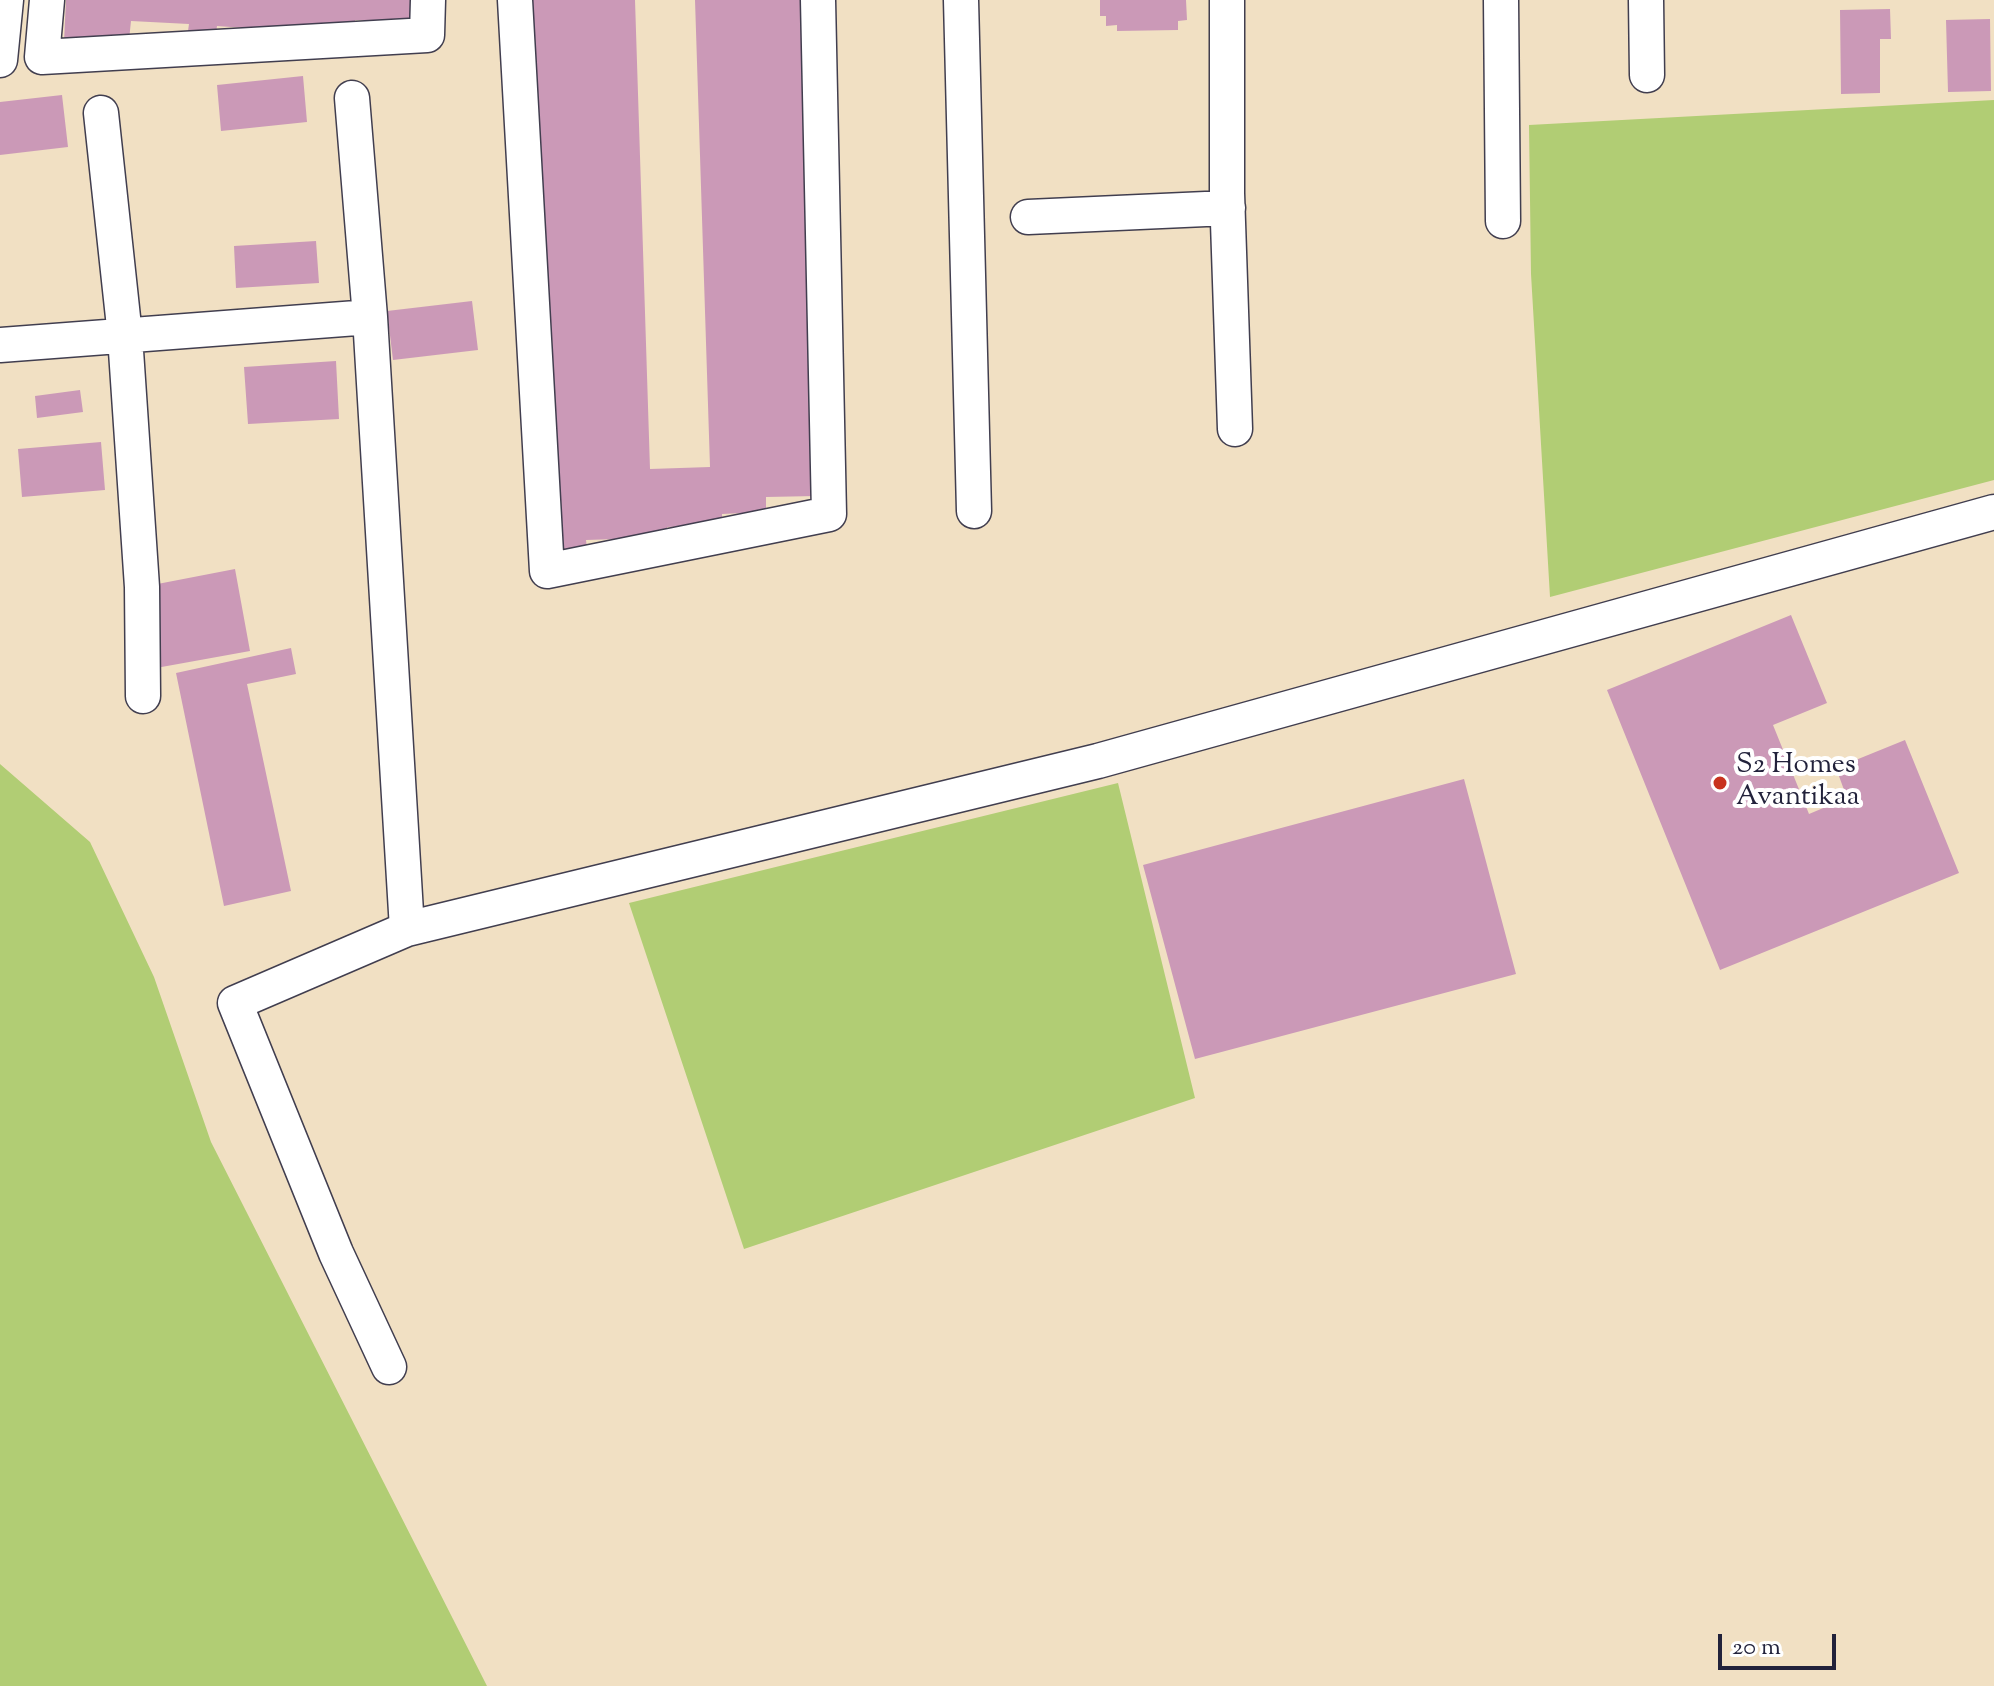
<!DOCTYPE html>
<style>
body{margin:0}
#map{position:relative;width:1994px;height:1686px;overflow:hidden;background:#f1e0c3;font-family:"Sorts Mill Goudy",serif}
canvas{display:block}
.scale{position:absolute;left:1718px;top:1634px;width:118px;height:36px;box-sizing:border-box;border:4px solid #22223b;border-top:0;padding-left:10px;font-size:24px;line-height:28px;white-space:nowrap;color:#22223b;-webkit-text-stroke:6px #fff;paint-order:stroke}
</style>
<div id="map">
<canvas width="1994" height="1686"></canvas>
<div class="scale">20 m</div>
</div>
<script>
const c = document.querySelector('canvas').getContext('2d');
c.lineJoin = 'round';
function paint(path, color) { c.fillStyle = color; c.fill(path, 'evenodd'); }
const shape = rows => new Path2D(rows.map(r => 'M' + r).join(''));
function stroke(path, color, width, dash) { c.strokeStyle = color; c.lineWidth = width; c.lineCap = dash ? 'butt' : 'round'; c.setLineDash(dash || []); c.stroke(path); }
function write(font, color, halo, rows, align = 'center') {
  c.font = font + ' "Sorts Mill Goudy",serif'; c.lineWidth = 8; c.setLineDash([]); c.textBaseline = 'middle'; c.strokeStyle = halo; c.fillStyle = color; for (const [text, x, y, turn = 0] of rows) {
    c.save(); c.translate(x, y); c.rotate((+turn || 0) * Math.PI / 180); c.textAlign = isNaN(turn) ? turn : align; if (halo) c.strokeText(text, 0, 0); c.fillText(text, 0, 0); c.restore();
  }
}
paint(shape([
 [1994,100,1994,480,1550,597,1531,274,1529,125],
 [0,764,90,842,154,977,211,1142,487,1686,0,1686],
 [1118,783,1195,1098,744,1249,629,903]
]), '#b1cd74');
paint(shape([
 [66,0,416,0,414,27,368,24,368,20,355,20,354,34,245,35,245,28,217,26,216,33,188,31,189,24,131,21,129,40,64,42],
 [529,0,635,0,650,469,710,467,695,0,800,0,816,496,766,497,766,512,722,514,722,525,667,527,667,532,649,532,649,538,586,540,587,548,558,549,552,335,539,336],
 [1100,0,1186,0,1187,20,1178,21,1178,30,1117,31,1117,25,1106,26,1106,16,1100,16],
 [1890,9,1891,39,1880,39,1880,93,1841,94,1840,10],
 [1990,19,1991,91,1948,92,1946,20],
 [303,76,307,122,221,131,217,85],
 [62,95,68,147,0,155,0,102],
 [316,241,319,283,236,288,234,246],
 [472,301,478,350,393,360,387,311],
 [336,361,339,419,248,424,244,367],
 [80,390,83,412,37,418,35,396],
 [101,442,105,490,22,497,18,449],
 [235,569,250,651,156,668,142,587],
 [1791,615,1827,703,1773,725,1809,814,1847,798,1836,768,1905,740,1959,873,1720,970,1607,690],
 [291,648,296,674,247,684,291,891,224,906,176,673],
 [1464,779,1516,974,1195,1059,1143,865]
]), '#cb99b7');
const minor = shape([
 [47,0,42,57,427,35,428,0],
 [515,0,547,571,829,514,818,0],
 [961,0,974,511],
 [1227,0,1227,193,1235,429],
 [1501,0,1503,221],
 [1646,0,1647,75],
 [0,60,6,0],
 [352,98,370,317],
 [101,113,125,336,142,587,143,696],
 [1028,217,1228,208],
 [0,345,370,317,407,929],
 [389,1367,336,1253,235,1003,407,929,1098,761,1994,512]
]);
stroke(minor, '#413e4f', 37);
stroke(minor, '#fff', 34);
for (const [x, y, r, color] of [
 [1720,783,8,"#c8321e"]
]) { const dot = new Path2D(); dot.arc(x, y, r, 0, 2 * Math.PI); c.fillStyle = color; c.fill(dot); stroke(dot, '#fff', 3); }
write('28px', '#22223b', '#fff', [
 ["S2 Homes",1736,767],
 ["Avantikaa",1736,799]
], 'left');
</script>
